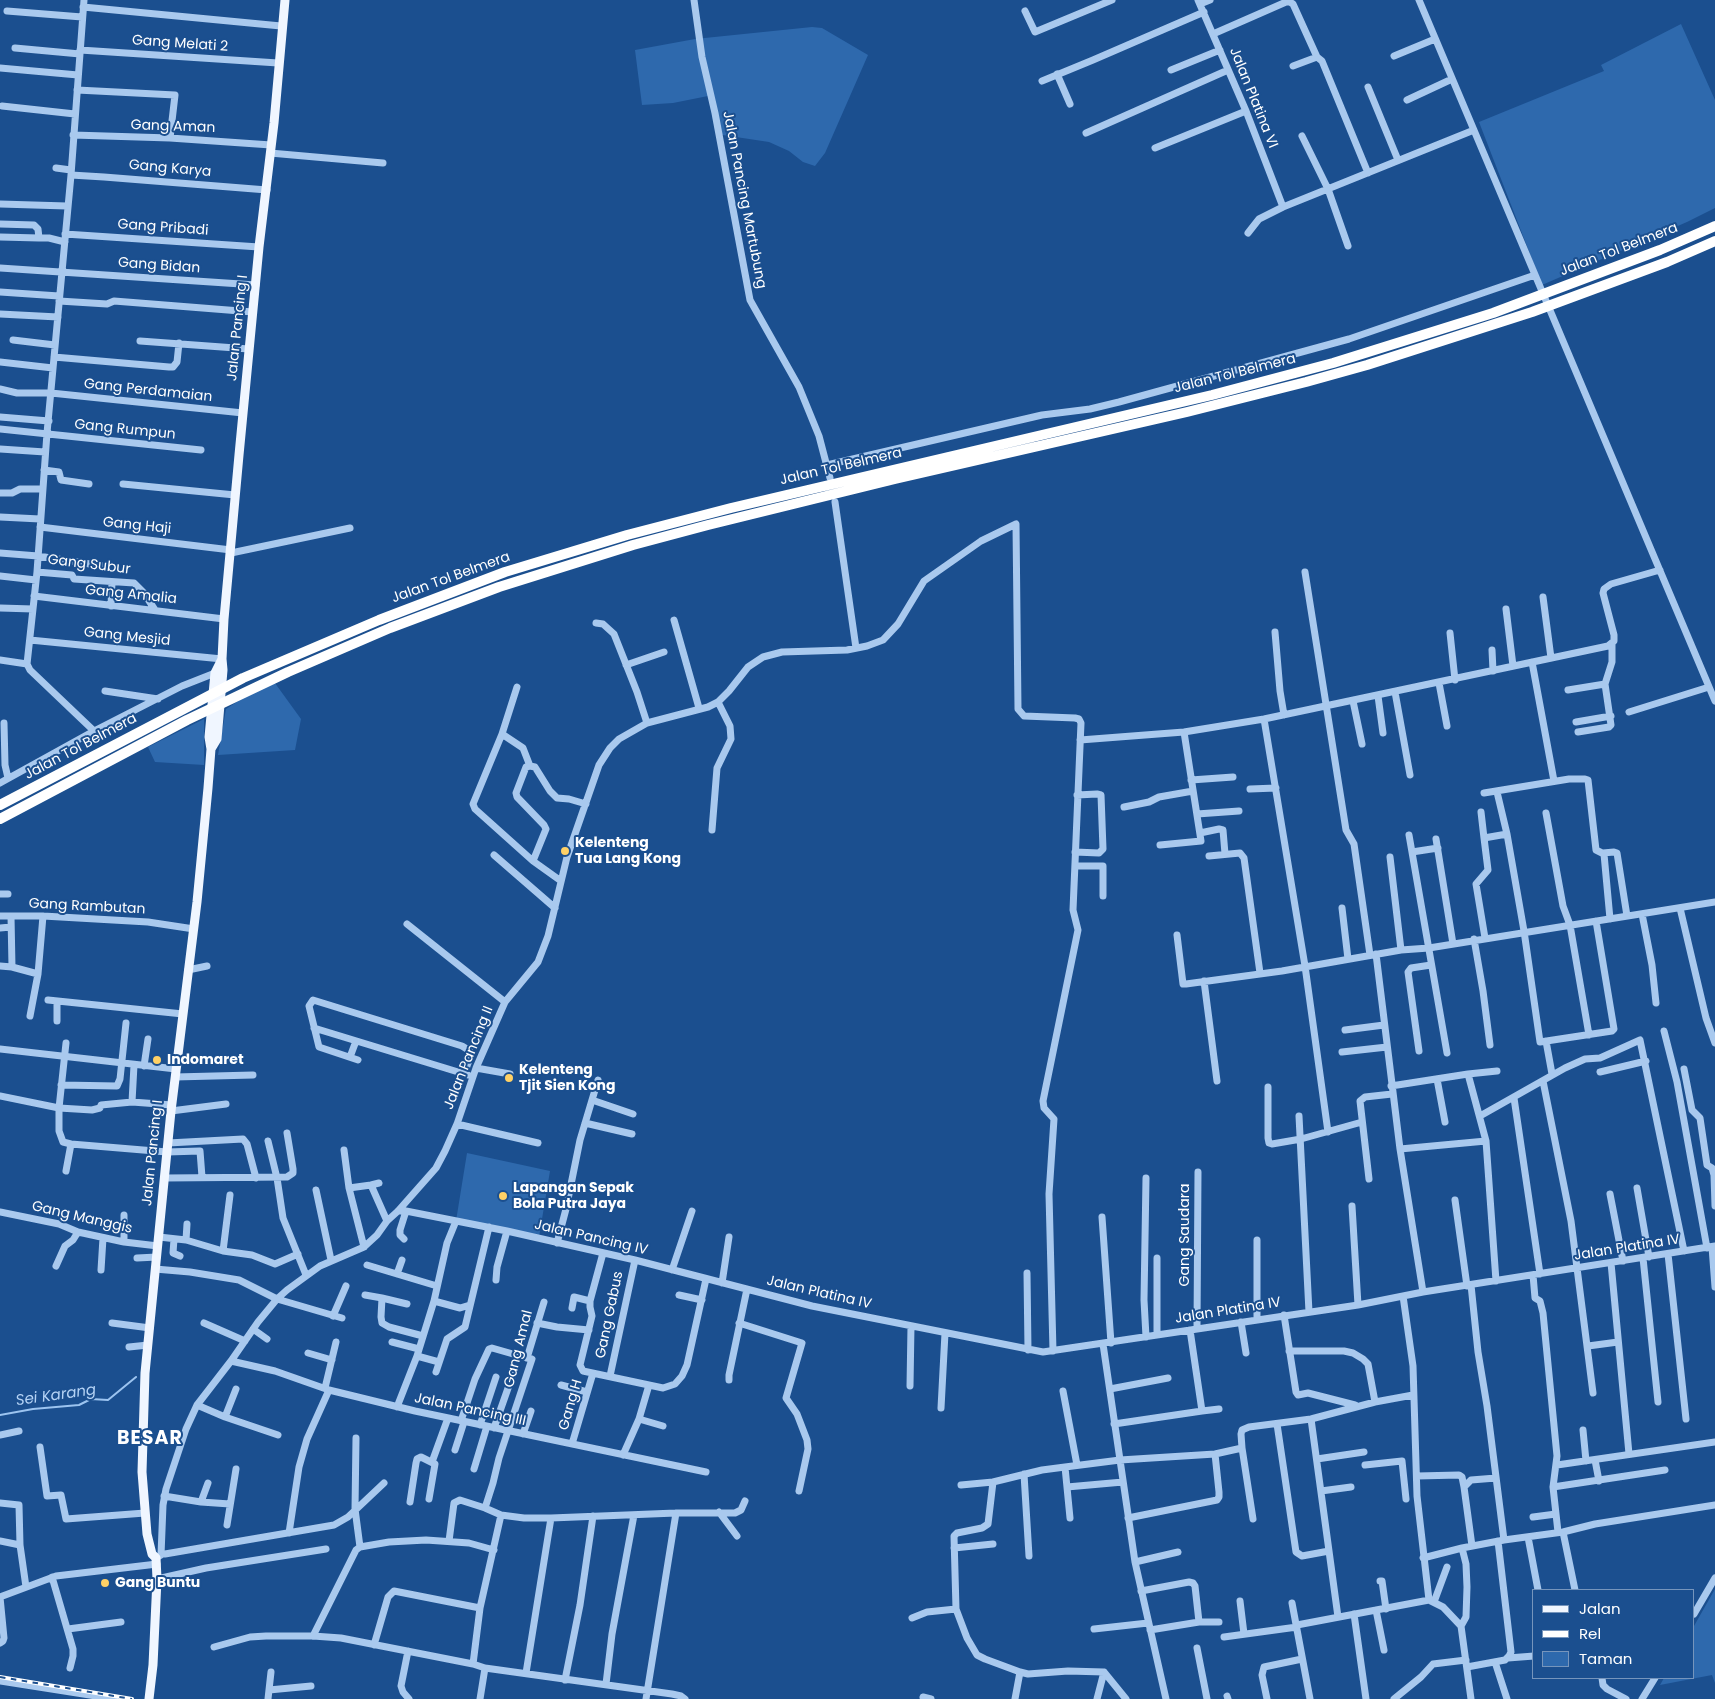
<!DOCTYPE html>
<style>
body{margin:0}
#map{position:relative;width:1715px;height:1699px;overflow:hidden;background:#1b4f8f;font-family:Poppins,sans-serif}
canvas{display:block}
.legend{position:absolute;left:1532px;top:1589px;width:162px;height:90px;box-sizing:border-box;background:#1b4f8f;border:1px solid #7695bc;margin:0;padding:6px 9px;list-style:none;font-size:15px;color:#fff}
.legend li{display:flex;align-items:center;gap:10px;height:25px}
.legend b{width:25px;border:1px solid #7695bc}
</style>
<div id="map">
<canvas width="1715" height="1699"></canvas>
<ul class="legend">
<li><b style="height:6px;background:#f0f6ff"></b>Jalan</li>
<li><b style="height:6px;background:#fff"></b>Rel</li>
<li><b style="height:14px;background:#2e69ad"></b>Taman</li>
</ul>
</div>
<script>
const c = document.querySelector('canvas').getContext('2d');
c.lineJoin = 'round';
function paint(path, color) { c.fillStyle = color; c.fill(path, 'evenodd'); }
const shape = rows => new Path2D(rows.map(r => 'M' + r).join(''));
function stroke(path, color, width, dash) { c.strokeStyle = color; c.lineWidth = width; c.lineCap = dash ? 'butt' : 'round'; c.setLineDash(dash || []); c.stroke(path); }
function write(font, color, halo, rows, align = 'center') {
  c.font = font + ' Poppins,sans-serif'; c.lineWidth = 4; c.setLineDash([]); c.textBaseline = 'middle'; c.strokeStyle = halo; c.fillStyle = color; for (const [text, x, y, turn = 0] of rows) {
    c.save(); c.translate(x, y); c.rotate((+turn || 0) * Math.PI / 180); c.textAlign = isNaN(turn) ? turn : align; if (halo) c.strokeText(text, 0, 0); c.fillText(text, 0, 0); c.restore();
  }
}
paint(shape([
 [1681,24,1715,100,1715,208,1687,222,1542,285,1479,122,1604,71,1601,65],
 [812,27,822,28,868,55,825,153,815,166,803,162,789,151,769,142,716,134,708,96,673,103,642,105,635,50,695,39],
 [272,679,301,719,295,750,218,755,226,709],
 [204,719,204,765,155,762,148,747],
 [467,1153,550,1171,539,1237,456,1221],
 [1715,1589,1715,1683,1712,1675,1660,1685,1664,1678,1694,1678,1694,1626]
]), '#2e69ad');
stroke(shape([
 [0,1415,33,1409,79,1405,91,1399,108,1400,136,1377]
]), '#9cc4f0', 2);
stroke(shape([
 [84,0,71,175,47,433,37,572,27,664,30,670,94,731],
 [694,0,702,57,715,113,750,300,799,387,819,436,830,478],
 [1198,0,1246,111,1283,207],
 [1419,0,1715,701],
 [1200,4,1210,0],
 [83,7,281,26],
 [7,11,82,17],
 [1025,11,1035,32,1112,0],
 [1213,34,1286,2,1290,2,1293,4,1317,57],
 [15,48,80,54],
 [80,50,278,63],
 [1394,56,1435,39],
 [1293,66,1317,57,1322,61,1368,173],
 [0,68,78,75],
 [1171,70,1220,50],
 [1057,74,1070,104],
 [1042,81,1093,60,1204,12],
 [1368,87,1398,160],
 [77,90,175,95,170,138],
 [1407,100,1452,79],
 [2,106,75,114],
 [1086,133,1228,70],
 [73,135,170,138,271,145],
 [1302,136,1328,189,1348,246],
 [1155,148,1246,111],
 [270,153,383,163],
 [56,168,71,170],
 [71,175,104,177,267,190],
 [0,204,67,206],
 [0,224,34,225,38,229,39,238,49,238,65,242],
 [1248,233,1259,219,1283,207,1474,130],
 [65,234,259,247],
 [0,237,39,238],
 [0,268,256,285],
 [0,292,59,296],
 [59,301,107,304,114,301,253,312],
 [0,314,58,317],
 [13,340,55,345],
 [140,341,249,349],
 [54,357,169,367,173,367,177,362,179,343],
 [0,362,53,368],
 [0,389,17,393,51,393,243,413],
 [0,417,49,421],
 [0,429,201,450],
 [0,449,45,452],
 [827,465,1042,415,1090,409,1119,402,1349,339,1535,275],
 [44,470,59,472,61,480,89,484],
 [123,484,235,495],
 [0,493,12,493,20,489,43,489],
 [835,502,856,648],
 [0,517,40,519],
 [40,527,231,550],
 [0,553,38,556,103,566],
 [231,553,350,528],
 [37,572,72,575,74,579,134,583,144,593,155,610],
 [1305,572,1346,830,1354,844,1370,955],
 [0,576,36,580],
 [34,596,224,619],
 [1543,597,1551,658],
 [111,606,112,582],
 [0,608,33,609],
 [1506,609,1513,666],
 [674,620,699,708],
 [596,623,603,624,614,634,637,692,647,723],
 [1275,632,1280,691,1284,715],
 [1450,633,1455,680],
 [30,640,222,659],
 [1492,650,1493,671],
 [0,660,27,664],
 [1532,662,1554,781],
 [626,665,664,652],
 [1439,683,1447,726],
 [517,687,502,734,523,748,530,766],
 [1568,690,1605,684],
 [105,691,158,699],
 [1395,692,1410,775],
 [1378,696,1383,733],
 [1353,701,1362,744],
 [1629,712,1709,687],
 [1264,719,1305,966,1328,1132],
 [1576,722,1611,716],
 [4,723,5,765,8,778],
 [1578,732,1609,727,1611,725,1605,684,1612,662,1612,644],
 [502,734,473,804,475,809,533,861],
 [1080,740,1184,732,1264,719,1608,646,1614,641,1614,635,1603,593,1604,589,1611,584,1660,570],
 [1191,780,1233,777],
 [0,783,94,731,182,686,215,673],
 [1250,789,1276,788],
 [1497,792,1507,834,1524,931,1540,1042,1612,1031,1614,1029,1596,921],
 [1484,793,1569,779,1585,779,1588,780,1596,850,1604,854,1610,919],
 [1124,807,1149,802,1159,797,1193,791],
 [1481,812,1484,838,1507,834],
 [1546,813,1563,906,1570,925,1589,1035],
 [1197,814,1239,811],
 [712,830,717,768,731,739,730,726,718,702],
 [1200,833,1219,829,1223,830,1225,854],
 [1409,835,1447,1053],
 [1484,838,1488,870,1476,884,1485,938],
 [1436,839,1453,944],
 [1160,845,1201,841,1184,732],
 [1075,852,1099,853,1103,849,1101,795,1097,794,1077,795],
 [1412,852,1438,848],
 [1603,853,1614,852,1617,853,1627,916],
 [494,855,555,908],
 [1209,856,1240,853,1244,858,1260,973],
 [1390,857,1401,950],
 [1075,866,1103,866,1103,896],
 [561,881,533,861,546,829,544,825,517,797,516,793,526,767,530,766,535,767,550,791,557,798,569,799,586,804],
 [0,894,8,894],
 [1342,908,1348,959],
 [1680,908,1706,1018,1715,1043],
 [1642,914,1652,965,1656,1003],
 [0,916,43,916,148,922,194,929],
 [11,916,12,967],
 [407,924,505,1002],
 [0,928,11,927],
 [1177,935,1183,984,1186,984,1282,971,1401,950,1429,948,1715,902],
 [1474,939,1483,991,1490,1045],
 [1376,954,1400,1149,1423,1292],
 [0,966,12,967,38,974,43,916],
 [188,970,207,966],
 [1204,981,1217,1081],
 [48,1000,183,1014],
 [30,1016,38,974],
 [57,1021,57,1001],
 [314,1028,468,1075],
 [1345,1030,1384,1025],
 [1664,1031,1677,1082,1707,1248],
 [1546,1041,1552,1074],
 [66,1043,59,1108,59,1131,63,1142,71,1144,167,1152,200,1151,202,1177],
 [0,1049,176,1069],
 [1419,1051,1408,972,1411,968,1431,965],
 [1342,1052,1387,1047],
 [350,1057,356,1041],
 [358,1060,319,1047,309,1006,313,1000,462,1046,470,1051,471,1055,464,1074],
 [144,1066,148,1039],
 [476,1068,510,1074],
 [1684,1069,1692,1110,1700,1118,1707,1165,1712,1168,1714,1175,1715,1206],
 [1600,1072,1646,1061],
 [1468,1074,1497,1071],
 [175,1077,253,1075],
 [1437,1079,1445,1122],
 [1543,1081,1571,1221,1593,1393],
 [61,1085,117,1086,120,1079,126,1023],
 [1391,1086,1468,1074,1486,1141,1496,1281],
 [1268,1087,1268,1138,1269,1143,1272,1144,1301,1139,1362,1122],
 [0,1096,59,1108,92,1110,100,1108,101,1105,132,1102,172,1105],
 [1514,1098,1540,1274],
 [592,1100,633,1114],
 [132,1102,134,1065],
 [171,1111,226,1104],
 [1299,1116,1309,1312],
 [1480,1116,1565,1068,1585,1059,1600,1058,1640,1040,1684,1251],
 [585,1123,632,1134],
 [457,1124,538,1143],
 [268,1141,277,1178,283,1218,306,1275],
 [168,1143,243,1139,247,1144,256,1178],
 [1400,1149,1486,1141],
 [344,1150,349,1188,364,1247],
 [66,1171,71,1144],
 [165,1178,287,1177,293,1173,293,1169,287,1133],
 [1146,1178,1144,1300,1146,1337],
 [1369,1179,1360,1101,1365,1097,1392,1094],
 [371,1185,387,1221],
 [349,1188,371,1185,379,1183],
 [1637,1188,1649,1257],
 [316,1190,331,1260],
 [1610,1194,1623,1261],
 [1455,1200,1467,1286],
 [1352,1206,1358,1305],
 [398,1211,406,1211,507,1231,635,1260,812,1306,1043,1352,1358,1305,1423,1292,1715,1246],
 [0,1212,59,1224,78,1232,124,1242,158,1246],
 [124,1215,124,1242],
 [1102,1217,1111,1343],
 [159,1237,186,1240,223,1251,252,1255,275,1264,298,1254],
 [174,1239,173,1253,180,1256],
 [404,1239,400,1235,400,1230,406,1211],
 [186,1240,187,1224],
 [1257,1240,1257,1319],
 [557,1243,566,1209,580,1140,598,1080],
 [1712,1247,1715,1287],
 [223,1251,230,1195],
 [603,1253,590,1301,590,1307,592,1316,580,1365,583,1371,663,1388,675,1384,682,1376,687,1365,706,1279],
 [1668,1254,1686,1419],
 [137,1258,157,1257],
 [1157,1258,1157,1335],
 [1643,1258,1658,1402],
 [1611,1263,1629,1454],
 [367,1265,437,1286],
 [56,1266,65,1246,73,1240,78,1232],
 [155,1269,190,1272,239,1280,277,1299,342,1318],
 [101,1270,103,1238],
 [672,1270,692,1211],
 [1027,1273,1028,1350],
 [397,1274,402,1260],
 [1533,1275,1535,1298,1540,1301,1543,1313,1557,1456,1553,1487,1558,1532],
 [496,1280,497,1267,507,1231],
 [722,1283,729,1237],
 [1471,1285,1478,1352,1487,1406,1504,1540],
 [365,1295,382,1298],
 [679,1295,702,1300],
 [434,1301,460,1308,470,1305],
 [407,1304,382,1298,381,1317,382,1323,389,1327,423,1336],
 [572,1308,574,1297,590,1301],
 [1284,1315,1296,1392,1298,1395,1308,1393,1355,1405],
 [333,1316,346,1286],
 [1241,1322,1246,1353],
 [112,1323,150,1328],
 [204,1323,245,1341],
 [537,1323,557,1327,589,1330],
 [739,1323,802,1343,786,1398,797,1414,807,1440,808,1449,799,1491],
 [253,1329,267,1339],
 [1197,1329,1198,1172],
 [392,1342,419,1349],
 [1103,1344,1135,1562,1166,1699],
 [1588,1346,1618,1342],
 [129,1347,148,1345],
 [1289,1351,1344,1351,1353,1353,1363,1359,1368,1364,1375,1402],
 [308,1353,332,1360],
 [417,1356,439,1362],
 [231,1361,275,1371,329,1390,415,1411,706,1472],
 [436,1372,447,1339,465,1327,489,1227],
 [610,1376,635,1260],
 [729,1380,729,1375,747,1289],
 [561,1385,587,1392],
 [910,1386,911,1326],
 [325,1388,336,1342],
 [1110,1389,1168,1378],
 [1063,1391,1077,1465],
 [197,1405,225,1417,278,1435],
 [397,1407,417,1356,434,1301,447,1243,456,1221],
 [941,1408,945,1333],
 [1202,1411,1219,1409],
 [225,1417,236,1389],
 [639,1419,663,1426],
 [1311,1419,1338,1617],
 [461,1421,475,1379,489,1349,492,1348,527,1358],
 [1114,1424,1202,1411,1190,1330],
 [1277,1424,1296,1552,1302,1556,1329,1551],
 [480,1425,496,1377],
 [494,1428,513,1374],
 [1583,1430,1586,1461],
 [523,1434,531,1411],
 [0,1435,19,1431],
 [356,1438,355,1509,360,1547],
 [572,1444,593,1373],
 [40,1447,47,1496,61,1495,66,1519,145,1513],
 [455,1450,464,1422],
 [623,1455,639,1419,649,1385],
 [1317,1459,1364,1452],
 [1595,1460,1599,1481],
 [432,1462,448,1418],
 [1365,1465,1402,1461,1406,1499],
 [1557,1465,1715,1442],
 [1065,1467,1070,1518],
 [474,1469,487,1426],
 [1024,1474,1029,1556],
 [1417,1476,1459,1475,1462,1477,1464,1487],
 [961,1485,993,1482],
 [1067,1487,1123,1482],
 [1553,1487,1665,1470],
 [1321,1491,1351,1487],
 [164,1496,201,1502,230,1504],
 [201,1502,208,1483],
 [410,1502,416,1463,417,1459,421,1457,435,1464,429,1499],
 [0,1503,19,1505,20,1545,26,1587],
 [485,1508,493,1483,499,1458,532,1359,527,1358,544,1302],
 [719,1512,737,1536],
 [1533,1517,1556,1514],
 [1128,1518,1217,1500,1219,1497,1219,1492,1215,1454],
 [1253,1519,1242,1448,1241,1434,1242,1430,1249,1427,1311,1419,1375,1402,1413,1395],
 [227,1525,236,1469],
 [1563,1532,1575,1590],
 [289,1533,299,1467,307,1439,329,1390],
 [1528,1537,1538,1590],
 [0,1541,20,1545],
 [449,1541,454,1503,460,1500,485,1508,501,1515,524,1518,551,1518,676,1513,735,1513,741,1510,745,1501],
 [1472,1546,1464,1487,1471,1480,1496,1478],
 [954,1548,993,1544],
 [165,1554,334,1525,348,1517,384,1483],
 [156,1558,161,1555,163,1505,166,1489,186,1429,197,1405,231,1361,258,1322,277,1299,287,1290,320,1266,364,1247,377,1235,387,1221,398,1211,436,1168,445,1151,457,1124,476,1068,505,1002,538,962,548,936,567,857,599,765,610,748,619,739,647,723,708,707,718,702,729,691,748,667,763,657,782,652,847,650,867,646,883,640,898,624,924,581,981,541,1016,524,1018,709,1024,716,1075,718,1079,719,1081,723,1073,910,1078,930,1043,1101,1044,1108,1054,1119,1049,1194,1053,1351],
 [1423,1558,1462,1548,1504,1540,1563,1532,1595,1524,1715,1505],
 [1135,1562,1178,1552],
 [52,1577,73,1649,73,1656,70,1668],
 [157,1579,206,1568,326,1549],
 [1380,1581,1382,1581,1386,1609],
 [1141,1591,1189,1582,1193,1583,1195,1586,1199,1622],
 [0,1597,56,1576,157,1564],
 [0,1597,4,1638,3,1641,0,1643],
 [1429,1600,1443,1607,1461,1626,1471,1699],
 [1240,1601,1244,1634],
 [1434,1602,1447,1567],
 [1292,1603,1310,1699],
 [956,1609,954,1536,957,1533,982,1528,988,1524,993,1482,1042,1470,1065,1467,1120,1460,1215,1454,1242,1448],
 [1376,1610,1384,1650],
 [1354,1614,1366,1699],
 [1694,1614,1715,1578],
 [912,1618,927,1612,956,1609,967,1638,977,1655,985,1659,1020,1672,1028,1674,1068,1671,1104,1672],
 [1297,1625,1429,1600,1417,1496,1413,1366,1403,1296],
 [1461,1626,1466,1617,1467,1587,1466,1564,1462,1548],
 [68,1629,121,1622],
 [1094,1629,1148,1623],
 [1150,1630,1199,1622,1219,1622],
 [313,1636,356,1550,360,1547,389,1542,426,1540,469,1543,494,1550],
 [1224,1637,1297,1627],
 [374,1645,388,1597,394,1591,480,1608],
 [214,1647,250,1637,266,1636,313,1636,341,1638,473,1664,485,1668,672,1694,681,1696,685,1699],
 [1197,1648,1207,1699],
 [408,1651,401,1686,403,1692,409,1699],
 [1508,1658,1534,1656],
 [1495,1662,1507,1699],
 [473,1664,480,1608,501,1515],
 [1467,1667,1505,1660,1509,1656,1511,1652,1498,1541],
 [526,1673,551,1518],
 [1602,1678,1603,1685,1607,1689,1626,1699],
 [565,1680,580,1605,593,1516],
 [0,1681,115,1699],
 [606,1684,612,1634,634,1515],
 [269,1690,311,1686],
 [1227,1696,1228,1699],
 [923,1697,931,1699],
 [268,1699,271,1672],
 [480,1699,485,1668],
 [646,1699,676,1513],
 [1015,1699,1020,1672],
 [1097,1699,1104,1672,1126,1699],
 [1267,1699,1262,1675,1264,1667,1302,1659],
 [1394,1699,1421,1677,1433,1664,1466,1660],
 [1642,1699,1655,1678]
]), '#a9c9ee', 7);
stroke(shape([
 [211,749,217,739,223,670,222,659,224,619,239,455,259,247,274,123,285,0],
 [149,1699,153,1665,157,1579,156,1558,152,1554,147,1534,142,1472,145,1373,171,1111,197,902,208,788,211,749,209,737,215,673,222,659]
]), '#f0f6ff', 9);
stroke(shape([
 [0,805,243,678,379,620,505,572,627,535,731,508,1212,395,1333,363,1493,313,1660,250,1715,226],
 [0,819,187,720,288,672,390,628,499,587,633,545,708,525,895,479,1187,412,1306,382,1367,365,1532,312,1667,262,1715,241]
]), '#fff', 10);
const rail = shape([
 [0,1677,132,1699]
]);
stroke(rail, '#fff', 4);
stroke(rail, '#1b4f8f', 2, [5.5]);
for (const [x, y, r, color] of [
 [565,851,5,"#ffd166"],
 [157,1060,5,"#ffd166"],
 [509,1078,5,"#ffd166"],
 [503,1196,5,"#ffd166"],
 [105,1583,5,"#ffd166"]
]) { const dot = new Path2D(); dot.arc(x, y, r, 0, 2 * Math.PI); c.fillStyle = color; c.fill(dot); stroke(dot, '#1b4f8f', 2); }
write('14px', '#fff', '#1b4f8f', [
 ["Gang Melati 2",180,44,4],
 ["Jalan Platina VI",1253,98,68],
 ["Gang Aman",173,127,2],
 ["Gang Karya",170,169,5],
 ["Jalan Pancing Martubung",744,200,79],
 ["Gang Pribadi",163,228,4],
 ["Jalan Tol Belmera",1619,250,-21],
 ["Gang Bidan",159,266,4],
 ["Jalan Pancing I",238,328,-84],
 ["Jalan Tol Belmera",1235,374,-14],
 ["Gang Perdamaian",148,391,6],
 ["Gang Rumpun",125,430,6],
 ["Jalan Tol Belmera",841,467,-13],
 ["Gang Haji",137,526,6],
 ["Gang Subur",89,565,7],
 ["Jalan Tol Belmera",451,578,-20],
 ["Gang Amalia",131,595,6],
 ["Gang Mesjid",127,637,6],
 ["Jalan Tol Belmera",81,747,-28],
 ["Gang Rambutan",87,907,3],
 ["Jalan Pancing II",469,1058,-68],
 ["Jalan Pancing I",153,1153,-84],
 ["Gang Manggis",82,1218,13],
 ["Gang Saudara",1185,1235,-90],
 ["Jalan Pancing IV",591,1238,13],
 ["Jalan Platina IV",1627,1248,-9],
 ["Jalan Platina IV",819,1293,13],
 ["Jalan Platina IV",1228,1311,-9],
 ["Gang Gabus",610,1315,-78],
 ["Gang Amal",519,1349,-76],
 ["Gang H",571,1405,-74],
 ["Jalan Pancing III",470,1410,12]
]);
write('bold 14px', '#fff', '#1b4f8f', [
 ["Kelenteng",575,843],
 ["Tua Lang Kong",575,859],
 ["Indomaret",167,1060],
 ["Kelenteng",519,1070],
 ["Tjit Sien Kong",519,1086],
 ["Lapangan Sepak",513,1188],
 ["Bola Putra Jaya",513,1204],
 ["Gang Buntu",115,1583]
], 'left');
write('italic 15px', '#b5d3f5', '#1b4f8f', [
 ["Sei Karang",56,1396,-8]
]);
c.letterSpacing = '1px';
write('bold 19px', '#fff', '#1b4f8f', [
 ["BESAR",150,1439]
]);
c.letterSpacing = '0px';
</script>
